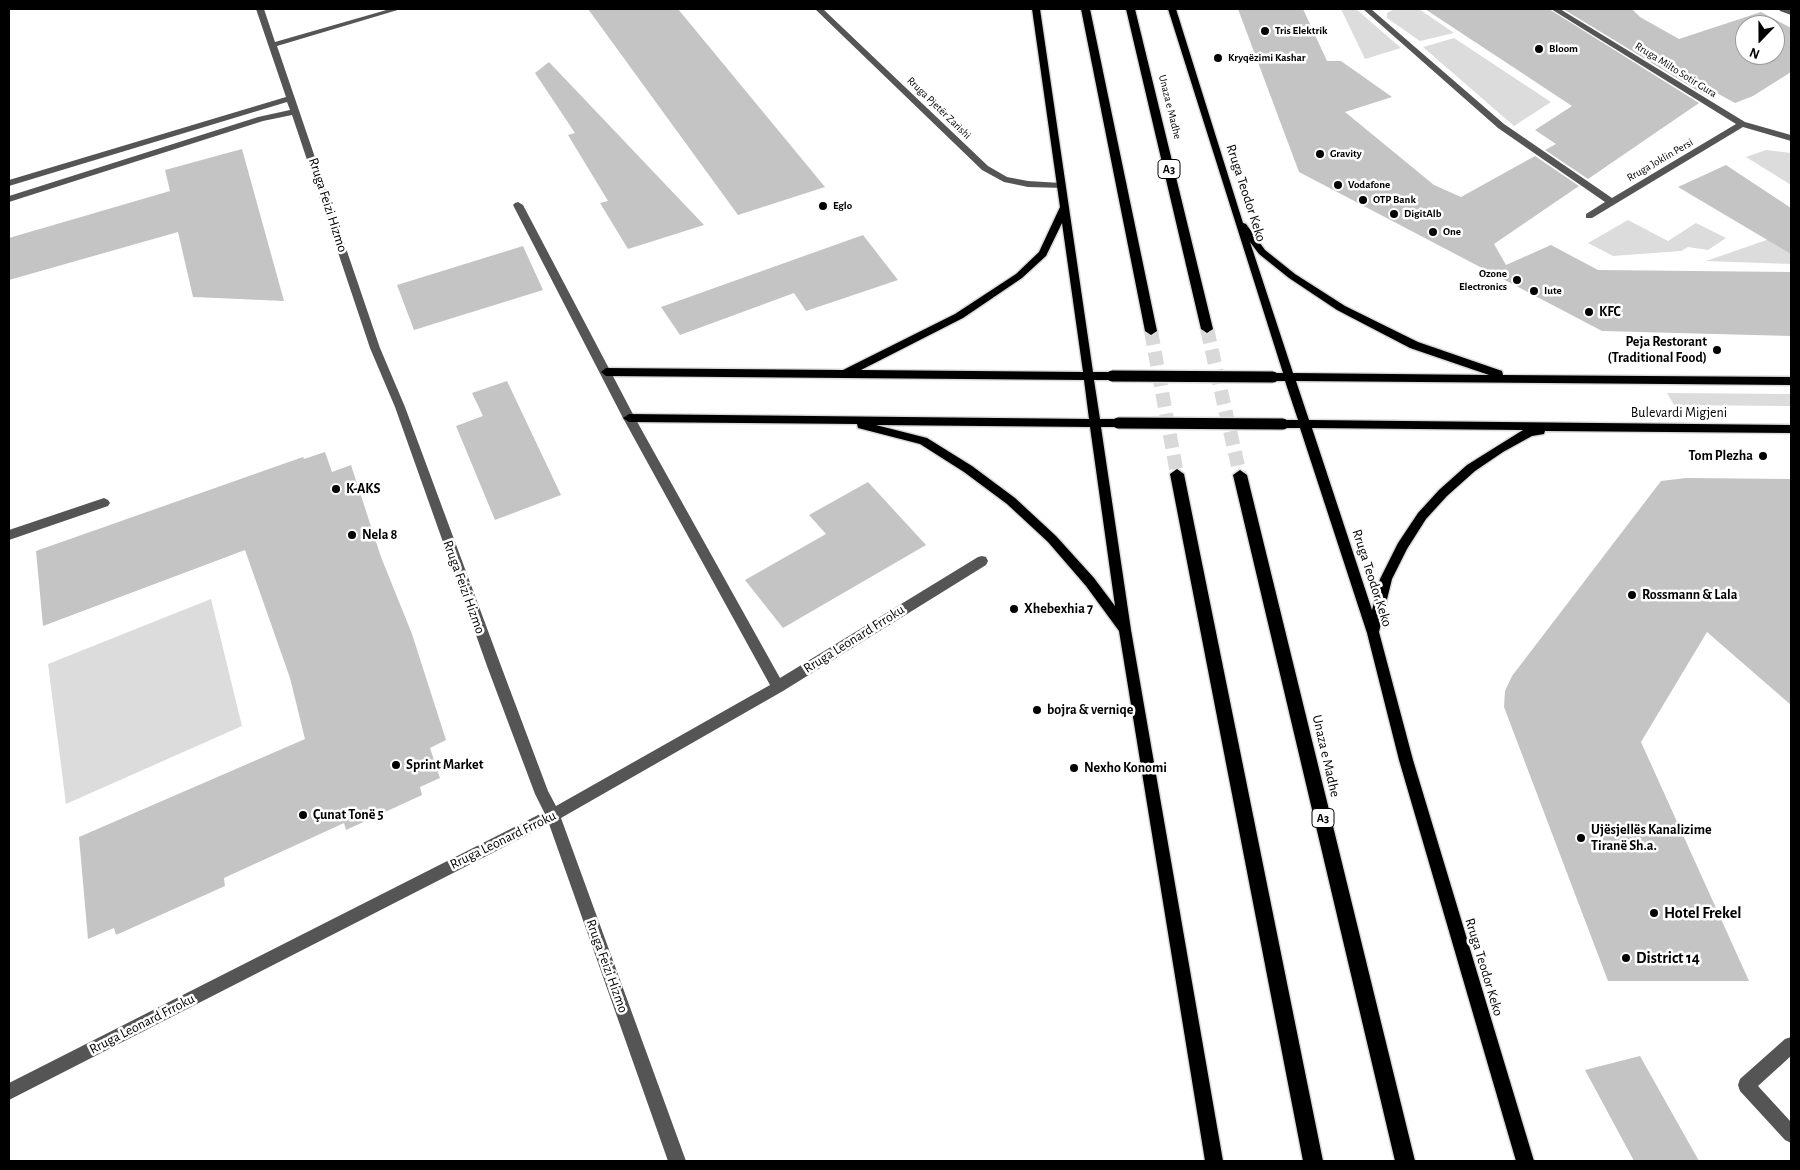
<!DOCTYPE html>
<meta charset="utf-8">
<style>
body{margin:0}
#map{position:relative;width:1800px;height:1170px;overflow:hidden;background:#fff;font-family:"Alegreya Sans",sans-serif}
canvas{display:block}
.frame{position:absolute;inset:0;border:10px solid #000;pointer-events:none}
.north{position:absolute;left:1735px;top:15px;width:50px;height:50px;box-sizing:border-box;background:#fff;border:1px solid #999;border-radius:50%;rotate:202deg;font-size:14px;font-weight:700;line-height:20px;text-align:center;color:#000}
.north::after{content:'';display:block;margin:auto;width:18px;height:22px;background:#000;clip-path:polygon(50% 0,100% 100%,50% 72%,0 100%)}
</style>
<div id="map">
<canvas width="1800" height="1170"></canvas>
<div class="frame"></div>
<div class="north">N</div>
</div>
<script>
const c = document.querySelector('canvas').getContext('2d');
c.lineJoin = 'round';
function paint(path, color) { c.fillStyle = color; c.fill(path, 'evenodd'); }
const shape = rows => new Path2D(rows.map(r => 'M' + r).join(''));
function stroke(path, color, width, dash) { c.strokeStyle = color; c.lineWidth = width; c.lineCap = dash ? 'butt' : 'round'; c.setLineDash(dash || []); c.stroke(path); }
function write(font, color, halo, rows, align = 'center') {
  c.font = font + ' "Alegreya Sans",sans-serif'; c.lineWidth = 5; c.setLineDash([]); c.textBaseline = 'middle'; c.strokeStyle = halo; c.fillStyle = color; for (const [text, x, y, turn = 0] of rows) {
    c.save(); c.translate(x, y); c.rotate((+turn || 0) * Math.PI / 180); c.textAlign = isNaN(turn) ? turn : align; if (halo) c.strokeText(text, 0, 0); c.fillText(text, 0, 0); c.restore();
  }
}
paint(shape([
 [1341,9,1356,9,1401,48,1365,59],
 [1394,9,1419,9,1454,33,1420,41,1387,18,1387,13],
 [1454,38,1551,102,1514,126,1423,47],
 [1766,150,1791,153,1791,185,1746,157],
 [1628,220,1668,241,1696,223,1726,238,1708,250,1688,247,1681,251,1613,256,1588,243],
 [1778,236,1791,245,1791,264,1706,261],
 [1667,393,1791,394,1791,406,1674,405],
 [211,599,242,726,66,804,48,664]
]), '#dcdcdc');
paint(shape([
 [588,9,678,9,825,187,738,215],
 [1238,9,1303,9,1327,61,1341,61,1392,97,1345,112,1434,185,1461,197,1535,156,1579,186,1494,244,1506,265,1551,245,1598,270,1791,272,1791,336,1602,331,1299,172],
 [1425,9,1549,9,1699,103,1588,179,1545,150,1556,144,1535,130,1572,106],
 [1563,9,1632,9,1640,17,1679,39,1761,12,1791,28,1791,72,1753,96,1735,103,1715,92,1708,97],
 [1745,25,1775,25,1775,55,1745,55],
 [549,62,704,225,628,249,600,203,608,201,568,135,575,133,535,73],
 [242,149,284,301,193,297,178,232,9,280,9,238,170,191,165,170],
 [1726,165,1791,208,1791,254,1678,187],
 [863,235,898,280,806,311,794,293,680,335,661,307],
 [523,246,543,290,414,330,397,285],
 [507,381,561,495,495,520,456,426,483,416,472,393],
 [325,452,332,472,351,465,381,557,412,634,446,740,430,748,440,778,420,787,422,795,346,830,344,823,224,878,225,886,116,935,114,928,88,939,79,837,305,739,290,678,245,550,43,626,36,551,303,457,304,459],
 [1686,478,1791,479,1791,705,1707,632,1641,742,1749,981,1608,981,1504,707,1505,691,1512,676,1661,481],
 [868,482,926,545,783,628,745,580,826,534,809,515],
 [1640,1056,1699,1161,1634,1161,1585,1070]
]), '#c4c4c4');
stroke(shape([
 [1207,329,1240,475],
 [1151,331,1177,474]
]), '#d9d9d9', 14, [14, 7]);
const major = shape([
 [1032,9,1040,9,1093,372,1112,372,1117,376,1112,380,1094,380,1100,419,1118,419,1124,423,1118,427,1101,427,1131,630,1223,1161,1205,1161,1119,631,1086,586,1048,542,1007,504,964,472,920,444,858,428,857,424,629,422,623,418,629,414,1089,419,1084,380,606,376,601,372,606,368,843,370,955,314,1016,274,1039,252,1060,207,1032,9],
 [1062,223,1083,372,861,370,963,318,1022,278,1046,256,1062,223],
 [876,425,1090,427,1115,606,1094,578,1056,536,1015,498,972,466,927,438,876,425],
 [1168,9,1176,9,1243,223,1246,224,1265,250,1295,274,1345,306,1418,342,1502,371,1503,375,1791,377,1791,385,1296,381,1309,420,1791,425,1791,433,1545,431,1544,434,1532,436,1503,452,1475,471,1447,496,1426,519,1407,549,1392,579,1379,632,1413,760,1534,1161,1516,1161,1399,760,1367,633,1300,428,1283,428,1277,424,1283,420,1298,420,1285,381,1273,381,1268,377,1273,373,1283,373,1168,9],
 [1250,242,1259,254,1289,278,1337,310,1410,348,1489,375,1293,373,1250,242],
 [1312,428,1523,430,1467,465,1439,490,1418,513,1398,543,1380,579,1372,610,1312,428]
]);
const highway = shape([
 [1081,9,1090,9,1157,331,1151,335,1145,331,1081,9],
 [1126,9,1135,9,1213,329,1207,333,1201,329,1126,9],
 [1177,469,1184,474,1323,1161,1303,1161,1170,474,1177,469],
 [1240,470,1247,475,1415,1161,1395,1161,1233,475,1240,470]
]);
stroke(major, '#dbdbdb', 3);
stroke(highway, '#dbdbdb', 3);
paint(shape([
 [256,9,264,9,275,42,390,9,401,9,277,46,380,348,405,407,501,666,548,791,556,806,770,685,623,418,513,205,515,203,518,202,523,205,635,418,780,678,978,557,982,556,986,557,988,561,986,565,783,691,561,818,686,1161,668,1161,549,824,9,1100,9,1083,544,812,535,794,487,666,395,407,370,348,292,115,263,121,9,202,9,196,258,117,290,110,287,102,9,186,9,180,286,97,256,9],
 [815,9,823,9,988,166,1007,177,1028,181,1061,183,1064,184,1064,188,1028,187,1004,182,982,170,815,9],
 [1363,9,1371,9,1504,124,1612,198,1736,124,1551,9,1560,9,1745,122,1791,135,1791,141,1743,127,1592,218,1586,218,1586,214,1605,202,1498,128,1363,9],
 [1779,9,1791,10,1791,15,1780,11,1779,9],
 [104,498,108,500,110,503,108,506,9,540,9,530,104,498],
 [1791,1037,1791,1056,1758,1086,1791,1122,1791,1143,1785,1140,1740,1091,1738,1085,1740,1079,1785,1039,1791,1037]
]), '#555');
paint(major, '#000');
paint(highway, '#000');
const majorBridge = shape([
 [1112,376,1273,377],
 [1118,423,1283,424]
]);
stroke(majorBridge, '#dbdbdb', 14, []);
stroke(majorBridge, '#000', 11);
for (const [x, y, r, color] of [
 [1265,31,5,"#000"],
 [1539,49,5,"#000"],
 [1218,58,5,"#000"],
 [1320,154,5,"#000"],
 [1338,185,5,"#000"],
 [1363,200,5,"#000"],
 [823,206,5,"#000"],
 [1394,214,5,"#000"],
 [1433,232,5,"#000"],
 [1517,280,5,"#000"],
 [1534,291,5,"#000"],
 [1589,312,5,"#000"],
 [1717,350,5,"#000"],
 [1763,456,5,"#000"],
 [336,489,5,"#000"],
 [352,535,5,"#000"],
 [1632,595,5,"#000"],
 [1014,609,5,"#000"],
 [1037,710,5,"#000"],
 [396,765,5,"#000"],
 [1074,768,5,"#000"],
 [303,815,5,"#000"],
 [1581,838,5,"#000"],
 [1654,913,5,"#000"],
 [1626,958,5,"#000"]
]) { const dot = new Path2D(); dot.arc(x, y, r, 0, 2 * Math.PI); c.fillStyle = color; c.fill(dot); stroke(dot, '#fff', 2); }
write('bold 11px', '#000', '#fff', [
 ["Tris Elektrik",1275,31],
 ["Bloom",1549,49],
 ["Kryqëzimi Kashar",1228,58],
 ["Gravity",1330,154],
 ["Vodafone",1348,185],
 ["OTP Bank",1373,200],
 ["Eglo",833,206],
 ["DigitAlb",1404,214],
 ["One",1443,232],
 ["Ozone",1507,274,"right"],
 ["Electronics",1507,287,"right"],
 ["Iute",1544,291]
], 'left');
write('11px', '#000', '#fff', [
 ["Rruga Milto Sotir Gura",1676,70,32],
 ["Unaza e Madhe",1170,107,76],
 ["Rruga Pjetër Zarishi",939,108,44],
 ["Rruga Joklin Persi",1660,160,-30]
]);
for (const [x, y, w] of [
 [1169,169,22],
 [1323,818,22]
]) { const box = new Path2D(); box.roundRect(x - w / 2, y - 9.5, w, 19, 4); c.fillStyle = '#fff'; c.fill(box); stroke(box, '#000', 1); }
write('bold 12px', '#000', null, [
 ["A3",1169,169],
 ["A3",1323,818]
]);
write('14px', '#000', '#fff', [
 ["Rruga Teodor Keko",1246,193,72],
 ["Rruga Feizi Hizmo",328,205,72],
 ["Bulevardi Migjeni",1679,413],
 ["Rruga Teodor Keko",1372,578,72],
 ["Rruga Feizi Hizmo",464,587,70],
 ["Rruga Leonard Frroku",854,639,-32],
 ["Unaza e Madhe",1326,756,77],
 ["Rruga Leonard Frroku",503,840,-26],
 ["Rruga Feizi Hizmo",607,966,70],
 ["Rruga Teodor Keko",1484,967,73],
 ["Rruga Leonard Frroku",142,1024,-27]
]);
write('bold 14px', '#000', '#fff', [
 ["KFC",1599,312],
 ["Peja Restorant",1707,342,"right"],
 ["(Traditional Food)",1707,358,"right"],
 ["Tom Plezha",1753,456,"right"],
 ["K-AKS",346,489],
 ["Nela 8",362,535],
 ["Rossmann & Lala",1642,595],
 ["Xhebexhia 7",1024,609],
 ["bojra & verniqe",1047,710],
 ["Sprint Market",406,765],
 ["Nexho Konomi",1084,768],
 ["Çunat Tonë 5",313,815],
 ["Ujësjellës Kanalizime",1591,830],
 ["Tiranë Sh.a.",1591,846]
], 'left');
write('bold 16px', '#000', '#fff', [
 ["Hotel Frekel",1664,913],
 ["District 14",1636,958]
], 'left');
</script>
